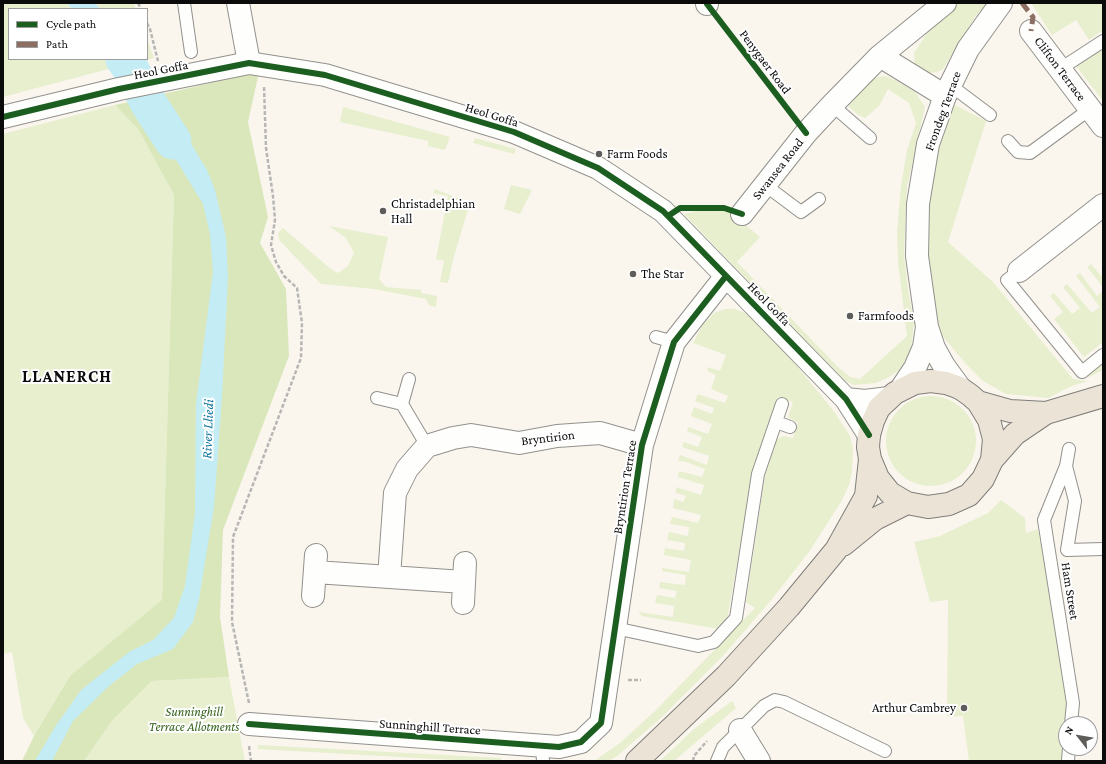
<!DOCTYPE html>
<style>
body{margin:0}
#map{position:relative;width:1106px;height:764px;overflow:hidden;background:#faf6ee;font-family:"Crimson Pro",serif}
canvas{display:block}
.frame{position:absolute;inset:0;border:4px solid #0b0b0b;pointer-events:none}
.legend{position:absolute;left:8px;top:8px;width:140px;height:52px;box-sizing:border-box;background:#fff;border:1px solid #9d9d9d;margin:0;padding:5px 7px;list-style:none;font-size:12px;color:#0b0b0b}
.legend li{display:flex;align-items:center;gap:8px;height:20px}
.legend b{width:20px;border:1px solid #9d9d9d}
.north{position:absolute;left:1058px;top:716px;width:40px;height:40px;box-sizing:border-box;background:#fff;border:1px solid #9d9d9d;border-radius:50%;rotate:301deg;font-size:11px;font-weight:700;line-height:16px;text-align:center;color:#0b0b0b}
.north::after{content:'';display:block;margin:auto;width:14px;height:18px;background:#5f5d5a;clip-path:polygon(50% 0,100% 100%,50% 72%,0 100%)}
</style>
<div id="map">
<canvas width="1106" height="764"></canvas>
<div class="frame"></div>
<ul class="legend">
<li><b style="height:5px;background:#1b5e20"></b>Cycle path</li>
<li><b style="height:5px;background:#8d6e63"></b>Path</li>
</ul>
<div class="north">N</div>
</div>
<script>
const c = document.querySelector('canvas').getContext('2d');
c.lineJoin = 'round';
function paint(path, color) { c.fillStyle = color; c.fill(path, 'evenodd'); }
const shape = rows => new Path2D(rows.map(r => 'M' + r).join(''));
function stroke(path, color, width, dash) { c.strokeStyle = color; c.lineWidth = width; c.lineCap = dash ? 'butt' : 'round'; c.setLineDash(dash || []); c.stroke(path); }
function write(font, color, halo, rows, align = 'center') {
  c.font = font + ' "Crimson Pro",serif'; c.lineWidth = 4; c.setLineDash([]); c.textBaseline = 'middle'; c.strokeStyle = halo; c.fillStyle = color; for (const [text, x, y, turn = 0] of rows) {
    c.save(); c.translate(x, y); c.rotate((+turn || 0) * Math.PI / 180); c.textAlign = isNaN(turn) ? turn : align; if (halo) c.strokeText(text, 0, 0); c.fillText(text, 0, 0); c.restore();
  }
}
paint(shape([
 [3,3,67,3,72,9,9,9,9,59,110,59,116,67,3,97],
 [95,3,134,3,136,9,100,9],
 [953,3,987,3,975,17,943,69,937,72,926,73,915,66,914,53,927,33],
 [1031,3,1103,3,1103,30,1089,40,1076,20,1052,35],
 [147,39,154,58,136,62,134,59,147,59],
 [1103,48,1103,101,1076,66],
 [885,76,897,81,915,92,925,107,907,187,905,225,904,255,908,290,914,323,911,348,907,358,898,371,889,377,876,383,854,385,845,381,684,214,709,208,727,210,760,237,737,262,838,367,850,377,860,379,907,336,898,262,897,232,901,186,907,150,916,123,909,103,888,89,879,106,865,118,858,115,848,106,874,78],
 [953,104,986,121,948,242,993,282,1073,379,1088,381,1069,387,1049,398,1006,394,983,381,966,364,934,326,927,272,928,203,941,140],
 [115,105,138,129,174,195,162,601,70,676,34,736,23,718,12,652,3,654,3,134],
 [343,107,450,137,445,150,428,146,428,141,340,122],
 [475,138,516,149,514,154,473,143],
 [511,185,532,190,520,214,504,209],
 [435,189,470,203,454,256,448,283,440,282,444,261,436,259,448,196,433,193],
 [329,226,388,237,379,279,386,287,422,290,421,293,437,296,436,307,429,305,426,299,374,289,321,284,279,240,278,233,283,228,332,270,338,273,348,266,354,253,346,238],
 [1091,264,1103,278,1103,287,1087,267],
 [1080,273,1097,296,1103,291,1103,342,1084,357,1054,319,1063,312,1050,296,1054,293,1072,314,1080,308,1063,287,1067,284,1092,313,1100,307,1076,276],
 [725,309,735,309,747,314,773,337,833,410,850,436,853,448,852,471,849,485,841,502,809,552,772,599,723,656,661,718,617,756,609,761,594,761,620,743,655,711,755,608,746,602,765,476,777,439,784,436,793,438,798,423,788,417,793,402,778,397,753,472,727,620,719,629,642,616,638,612,673,617,674,606,655,603,657,595,675,598,677,591,659,588,660,582,685,585,686,575,662,571,662,568,689,572,691,560,664,555,665,548,684,551,685,543,667,540,669,532,688,536,689,527,670,524,672,517,698,523,701,515,673,508,674,499,683,502,686,496,676,493,676,487,701,495,704,485,678,477,679,471,702,477,705,469,686,462,678,461,680,455,707,465,709,456,682,447,684,442,698,447,702,437,687,431,688,427,708,434,712,424,691,416,694,407,712,414,714,408,695,401,698,394,725,403,728,396,711,389,716,375,707,371,708,367,720,371,726,355,693,343,702,326,714,313],
 [1103,361,1103,370,1087,378,1085,375],
 '886 441a45 45 0 1 1 90 0a45 45 0 1 1-90 0Z',
 [1001,500,1025,518,1026,533,1038,529,1070,691,1066,724,1066,745,1063,761,969,761,963,716,947,717,948,600,930,602,914,542,940,536,988,513],
 [229,677,245,761,84,761,112,721,152,681],
 [732,701,736,708,674,761,660,761,694,729],
 [258,745,501,758,501,761,472,761,258,749]
]), '#e7efce');
paint(shape([
 [259,72,248,122,268,217,260,243,286,289,289,356,223,530,220,617,229,677,152,681,112,721,84,761,22,761,34,736,70,676,162,600,174,195,138,129,115,105]
]), '#d9e7bb');
paint(shape([
 [67,3,95,3,100,9,72,9],
 [110,59,134,59,136,62,116,67],
 [161,94,207,170,215,190,226,237,228,277,222,397,214,507,199,599,193,622,173,649,137,664,109,686,73,721,52,761,35,761,55,727,81,690,129,652,153,640,174,618,185,586,195,513,196,404,213,272,210,234,203,204,139,99]
]), '#c4ecf4');
stroke(shape([
 [124,59,129,66,149,104,173,141]
]), '#c4ecf4', 37);
const service = shape([
 [184,3,191,52],
 [1060,69,1103,41],
 [950,85,990,115],
 [832,105,870,138],
 [1008,141,1018,152,1030,153,1090,109],
 [765,185,801,212,819,199],
 [1019,271,1007,280,1082,372,1103,355],
 [656,337,674,342],
 [377,398,402,404,409,379],
 [402,404,427,446],
 [776,422,790,427],
 [1069,449,1066,466,1044,520,1073,703,1071,724],
 [1066,466,1075,501,1067,550,1103,549],
 [615,628,698,646,714,642,736,618,758,474,782,404],
 [542,746,543,761],
 [717,761,723,747,764,706,775,700,784,702,885,751],
 [1068,761,1069,748]
]);
const minor = shape([
 [238,3,249,63],
 [707,3,707,4],
 [1031,31,1103,126],
 [880,56,945,3],
 [742,214,806,133,832,105,880,56,945,96],
 [1019,271,1103,205],
 [315,572,464,582],
 [389,577,395,493,407,469,427,446,453,438,471,435,519,443,557,436,600,433,642,445],
 [313,596,316,555],
 [463,603,465,563],
 [249,724,559,747,581,742,601,723,642,445,674,342,726,276],
 [740,730,759,761]
]);
const tertiary = shape([
 [3,117,119,89,249,63,325,75,514,132,598,168,663,211,846,399,869,435],
 [960,388,944,366,934,348,927,327,917,256,918,204,928,144,945,96,968,49,1001,3],
 [901,389,915,368,924,347,927,327],
 [846,399,865,401,889,398]
]);
const primary = shape([
 [978,402,1010,411,1046,413,1103,396],
 [992,460,994,439,989,420,978,402,970,395,960,388,946,383,931,381,915,383,895,393,879,408,873,421,869,435,868,447,870,459,878,478,890,493,907,503,928,507,949,504,969,495,983,479,992,460,1015,434,1046,413],
 [843,545,875,519,907,503],
 [637,761,726,676,789,607,836,550,866,496,870,459]
]);
stroke(service, '#93918d', 14);
stroke(minor, '#93918d', 24);
stroke(tertiary, '#93918d', 24);
stroke(primary, '#807e7a', 24);
stroke(shape([
 [138,3,141,9],
 [147,23,150,29,158,61],
 [628,680,641,680],
 [249,703,232,622,233,537,301,358,302,323,297,288,284,276,276,262,271,245,275,220,273,196,266,148,264,86],
 [249,746,251,761],
 [693,761,694,756,707,741]
]), '#b7b6b5', 2.5, [4, 2]);
stroke(service, '#fefefc', 12);
stroke(minor, '#fefefc', 22);
stroke(tertiary, '#fefefc', 22);
stroke(primary, '#ece3d7', 22);
stroke(shape([
 [1022,3,1033,17,1031,31]
]), '#8d6e63', 5, [10, 5]);
stroke(shape([
 [707,4,806,133],
 [3,117,119,89,249,63,325,75,514,132,598,168,663,211,846,399,869,435],
 [668,216,680,208,724,208,742,214],
 [249,724,559,747,581,742,601,723,642,445,674,342,726,276]
]), '#1b5e20', 6);
for (const [x, y, r, color] of [
 [599,154,4,"#5f5d5a"],
 [383,211,4,"#5f5d5a"],
 [633,274,4,"#5f5d5a"],
 [850,316,4,"#5f5d5a"],
 [964,708,4,"#5f5d5a"]
]) { const dot = new Path2D(); dot.arc(x, y, r, 0, 2 * Math.PI); c.fillStyle = color; c.fill(dot); stroke(dot, '#fff', 1.5); }
write('13px', '#0b0b0b', '#fff', [
 ["Penygaer Road",765,62,53],
 ["Clifton Terrace",1060,69,53],
 ["Heol Goffa",161,70,-11],
 ["Frondeg Terrace",943,111,-70],
 ["Heol Goffa",492,115,17],
 ["Swansea Road",778,169,-52],
 ["Heol Goffa",769,304,46],
 ["Bryntirion",548,438,-7],
 ["Bryntirion Terrace",625,487,-81],
 ["Ham Street",1070,591,81],
 ["Sunninghill Terrace",430,727,4]
]);
write('13px', '#0b0b0b', '#fff', [
 ["Farm Foods",607,154],
 ["Christadelphian",391,204],
 ["Hall",391,219],
 ["The Star",641,274],
 ["Farmfoods",858,316],
 ["Arthur Cambrey",956,708,"right"]
], 'left');
write('italic 13px', '#35631b', '#fff', [
 ["Sunninghill",194,712],
 ["Terrace Allotments",194,727]
]);
write('italic 14px', '#13779e', '#fff', [
 ["River Lliedi",208,429,-88]
]);
c.letterSpacing = '1px';
write('bold 17px', '#0b0b0b', '#fff', [
 ["LLANERCH",67,377]
]);
c.letterSpacing = '0px';
</script>
